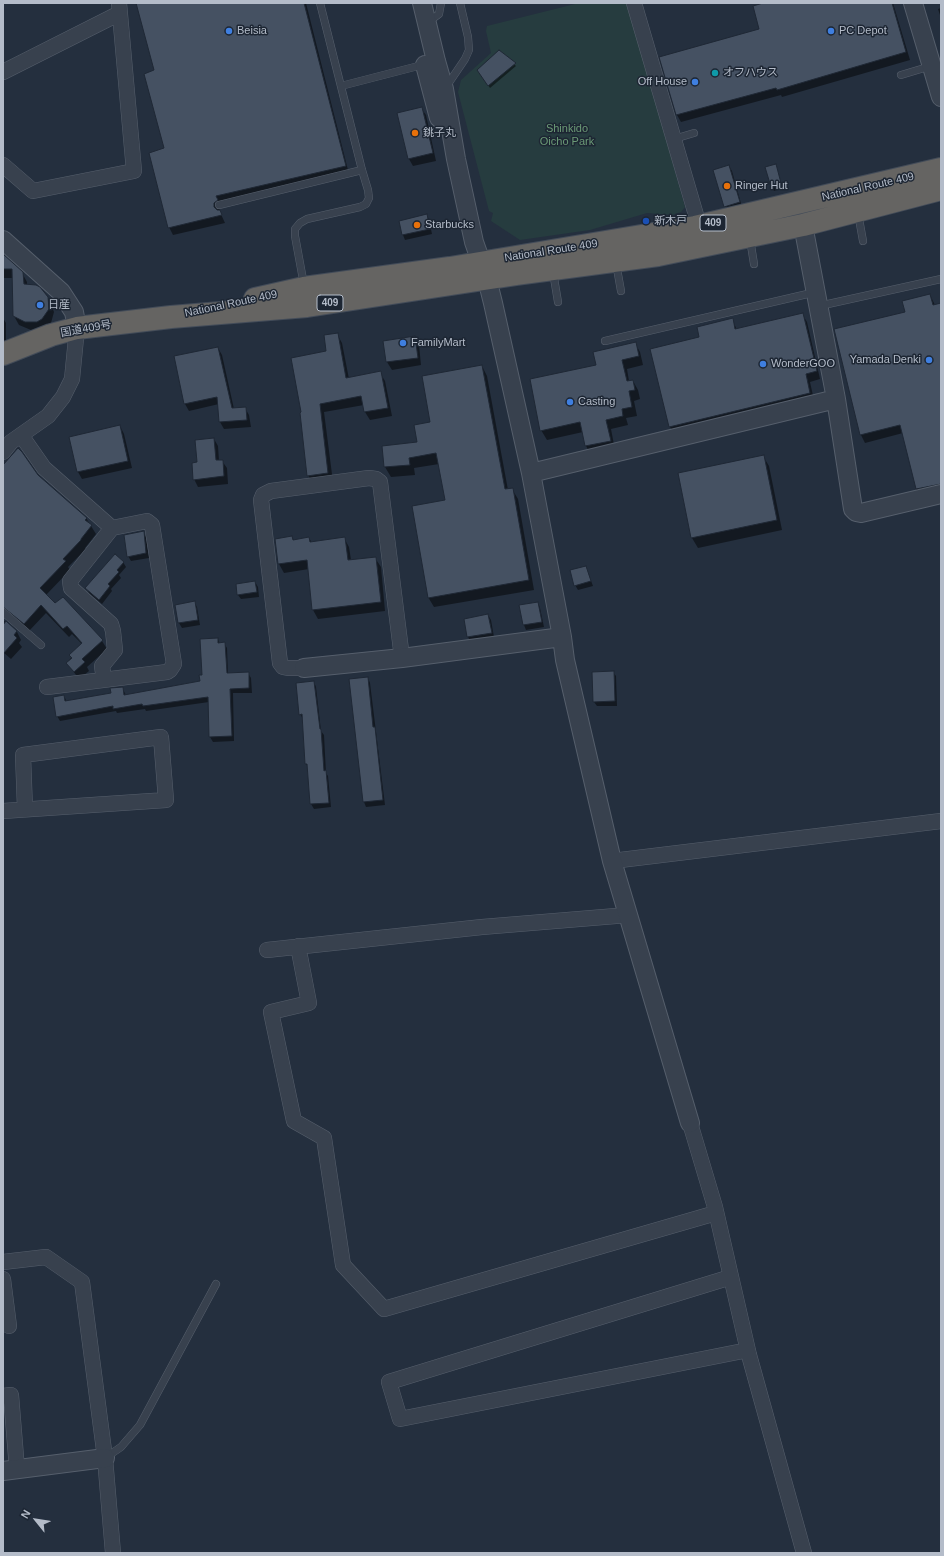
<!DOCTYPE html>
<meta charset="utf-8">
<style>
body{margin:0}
#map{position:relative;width:944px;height:1556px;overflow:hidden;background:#242f3e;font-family:Helvetica,sans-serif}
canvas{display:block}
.frame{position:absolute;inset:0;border:4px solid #b4bcc9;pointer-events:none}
.north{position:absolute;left:16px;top:1500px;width:40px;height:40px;-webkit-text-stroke:3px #1d2633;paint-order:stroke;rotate:300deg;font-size:11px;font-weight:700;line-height:16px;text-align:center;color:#b4bcc9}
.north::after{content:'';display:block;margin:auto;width:14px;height:18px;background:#b4bcc9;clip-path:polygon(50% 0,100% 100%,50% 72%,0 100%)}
</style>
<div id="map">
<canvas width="944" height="1556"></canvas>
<div class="frame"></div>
<div class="north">N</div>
</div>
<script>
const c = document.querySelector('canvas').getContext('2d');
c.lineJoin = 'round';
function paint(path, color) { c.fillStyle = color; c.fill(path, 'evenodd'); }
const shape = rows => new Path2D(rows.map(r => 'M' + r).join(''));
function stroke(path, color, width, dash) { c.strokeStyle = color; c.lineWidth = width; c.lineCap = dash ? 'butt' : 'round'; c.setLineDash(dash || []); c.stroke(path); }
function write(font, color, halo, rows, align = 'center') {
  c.font = font + ' Helvetica,"Noto Sans JP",sans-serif'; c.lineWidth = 3; c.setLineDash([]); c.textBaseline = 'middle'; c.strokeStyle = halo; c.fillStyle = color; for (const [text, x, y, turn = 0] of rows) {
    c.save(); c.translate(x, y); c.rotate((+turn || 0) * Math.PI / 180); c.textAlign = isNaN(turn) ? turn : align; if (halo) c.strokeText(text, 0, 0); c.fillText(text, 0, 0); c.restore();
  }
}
paint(shape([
 [579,3,628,3,685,207,681,212,672,215,647,213,590,230,520,240,491,221,493,213,489,211,458,92,461,80,491,53,486,31,487,26]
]), '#263c3f');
paint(shape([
 [137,3,306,3,349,174,220,204,221,208,219,210,225,223,173,235,169,227,165,149,155,71],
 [767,3,893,3,910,60,782,97,781,95,681,122,677,115,660,57,760,30],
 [941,8,941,18,938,9],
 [499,51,516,66,490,88,478,70],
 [421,108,426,115,436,161,413,166,409,159],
 [775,165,783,188,774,191,771,186],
 [729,166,732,171,742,207,728,211,725,206],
 [427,216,429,220,432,234,405,240,403,235,400,222],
 [3,255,22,273,27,282,27,285,35,286,45,293,50,302,54,312,51,323,42,330,31,330,19,325,14,316,13,278,3,278],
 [930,295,935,305,941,304,941,492,921,497,916,489,903,433,865,443,861,435,906,312],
 [802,314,807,322,820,379,810,382,814,400,674,434,670,427,652,349,700,337,732,319,737,330],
 [3,318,6,323,6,344,3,344],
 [337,334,342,343,349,379,380,373,385,381,392,416,370,420,365,412,364,405,324,412,333,482,313,484,308,475,328,352],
 [414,338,419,345,421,365,392,370,387,362,384,342],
 [635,343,640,352,643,365,627,369,629,381,633,381,638,390,640,399,634,401,637,416,626,418,628,425,611,429,615,450,591,455,586,446,583,432,547,440,541,430,597,366],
 [218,348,222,355,234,409,245,408,249,415,251,427,224,429,220,422,219,404,189,411,185,404,175,357],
 [482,366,487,376,508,490,512,489,518,499,534,590,434,607,428,597,446,501,439,464,414,468,415,475,391,477,385,467,383,447,418,443,431,423],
 [120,426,124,434,132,468,82,479,78,472,70,438],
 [214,439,218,446,219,461,222,461,227,468,228,484,198,487,194,479,198,463],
 [763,456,769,466,782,530,698,548,692,538,679,474],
 [3,467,37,475,86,518,96,534,85,548,86,549,68,567,70,570,46,595,102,641,107,649,87,667,89,671,79,679,67,663,82,644,72,634,69,637,46,613,29,631,7,615,3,618,3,620,17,632,21,640,19,643,22,647,11,659,3,652],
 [143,532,146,537,149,558,131,561,128,556],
 [292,537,294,541,309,538,312,543,344,538,349,547,351,560,375,558,381,567,385,611,318,619,313,610,309,569,284,573,279,564,276,539],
 [123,562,126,567,119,575,121,578,111,589,112,591,102,604,89,593,87,588],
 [586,567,593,586,578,590,575,585],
 [255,582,258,587,259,597,241,599,238,595],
 [194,602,197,607,200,625,182,628,179,623],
 [538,603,540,608,544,627,526,630,524,625,520,606],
 [488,615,491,620,494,637,471,642,468,637,465,620],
 [218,639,220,644,224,643,227,648,228,674,248,673,251,678,252,693,233,693,234,741,213,742,210,737,209,702,146,711,145,709,117,713,116,711,60,721,57,716,64,696,67,702,112,694,122,688,126,695,201,682],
 [613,672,616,676,617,706,597,706,594,702],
 [368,678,370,683,385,805,366,807,364,802],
 [314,682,316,687,321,731,324,735,326,773,328,776,331,807,314,809,311,804,308,767,306,764,303,719,300,714]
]), '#0007');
const building = shape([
 [136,3,304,3,346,166,216,196,218,200,214,203,214,207,217,210,220,210,222,215,168,228,149,153,164,148,144,74,154,70,136,3],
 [763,3,892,3,906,52,777,90,776,88,676,115,659,57,759,29,753,6,763,3],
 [499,50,516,63,488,86,477,70,499,50],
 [422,107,433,153,408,159,397,113,422,107],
 [776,164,781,183,771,187,765,167,776,164],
 [729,165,740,202,724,207,713,170,729,165],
 [427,214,430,229,402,235,399,221,427,214],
 [3,254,23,272,24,284,36,285,40,287,48,297,49,309,42,319,37,322,25,322,13,316,12,269,3,269,3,254],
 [930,294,933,305,941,303,941,484,916,489,900,425,860,435,834,329,905,312,902,301,930,294],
 [803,313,817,371,806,374,810,393,669,427,650,349,699,337,697,327,733,318,735,329,803,313],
 [338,333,346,378,381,371,388,408,364,412,361,396,320,404,328,473,307,476,300,413,301,412,291,358,326,351,324,335,338,333],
 [415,336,418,358,386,362,383,341,415,336],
 [636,342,639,356,622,360,627,381,633,380,635,390,629,391,632,407,622,409,623,416,606,420,611,441,585,446,580,422,540,431,530,379,596,365,593,352,636,342],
 [218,347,232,408,246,407,247,420,219,422,217,397,184,404,174,356,218,347],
 [482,365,505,489,513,488,529,580,428,598,412,506,445,500,436,453,409,458,410,465,384,467,382,446,417,442,414,425,430,422,422,376,482,365],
 [120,425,128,461,77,472,69,437,120,425],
 [214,438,216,460,223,460,224,476,193,480,192,463,197,462,195,440,214,438],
 [18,448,22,452,38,475,87,518,85,520,92,525,81,539,81,540,63,559,66,561,40,588,55,603,63,597,103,640,82,659,85,662,74,672,66,663,72,658,69,655,82,643,67,626,63,629,41,605,24,624,3,607,3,465,18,448],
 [764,455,777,520,691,538,678,473,764,455],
 [144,531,146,553,127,557,124,535,144,531],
 [292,536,293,540,309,537,310,542,345,537,348,560,376,557,381,602,312,610,307,560,278,564,275,539,292,536],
 [115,554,124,562,117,570,119,572,108,584,110,586,99,600,85,588,115,554],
 [586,566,591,581,574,586,570,570,586,566],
 [255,581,257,592,237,595,236,584,255,581],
 [195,601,198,620,178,623,175,605,195,601],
 [538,602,542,622,523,625,519,605,538,602],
 [488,614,492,633,467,637,464,619,488,614],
 [6,621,17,631,14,635,17,638,3,654,3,625,6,621],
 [218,638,218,643,225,642,227,673,249,672,249,688,230,689,232,736,209,737,208,697,143,706,142,704,113,709,113,706,56,717,53,697,64,695,65,701,111,693,110,688,123,687,124,695,200,681,199,675,202,675,200,639,218,638],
 [614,671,615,701,593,702,592,672,614,671],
 [368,677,373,727,375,727,383,800,363,802,349,679,368,677],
 [314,681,320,729,321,729,324,771,326,770,329,803,310,804,307,764,305,764,302,714,299,715,296,683,314,681]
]);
paint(building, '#455162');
stroke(building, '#1f2835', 1);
const service = shape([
 [427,23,439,14,441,3],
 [901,75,931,66],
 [341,86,426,64],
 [446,87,465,59,469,50,468,37,460,3],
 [674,139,694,133],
 [219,205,362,170],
 [858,213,863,241],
 [750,239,754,264],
 [616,263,621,291],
 [553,272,558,302],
 [304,285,295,236,295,229,300,223,307,219,360,207,366,204,369,198,368,190,362,170,320,3],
 [819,306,941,279],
 [605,341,816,292],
 [3,612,41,645],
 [105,1458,121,1447,140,1425,216,1284]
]);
const minor = shape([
 [634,3,696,215,695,227],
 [3,72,120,13],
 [3,165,33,191,134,171,119,3],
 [21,435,44,468,112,528],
 [3,452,11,442,48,416,63,397,72,379,77,328],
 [304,668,288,668,283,667,280,663,261,500,263,495,271,491,369,478,376,479,380,482,402,658],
 [47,687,167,672,170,670,174,664,152,525,147,521,112,528,70,581,71,588,111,624,113,631,115,650,102,666,104,680],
 [3,811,166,800,161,737,23,755,25,809],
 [612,861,941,821],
 [298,946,309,1003,271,1012,294,1121,324,1138,343,1265,384,1309,716,1213],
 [267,950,482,927,628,915],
 [690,1123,715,1207,749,1355,804,1553],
 [3,1262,46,1257,82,1282,105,1458,113,1553],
 [731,1277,389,1382,400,1419,748,1350],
 [3,1279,9,1326],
 [3,1396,11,1395,17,1469]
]);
const tertiary = shape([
 [422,3,436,61,444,89,456,159,474,242,487,279,493,303,531,473,562,637,565,660,612,861,690,1123],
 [913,3,941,97],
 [425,65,439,118],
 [803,225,836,399,853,509,856,512,861,513,941,494],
 [3,240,61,292,74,312,77,328],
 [531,473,836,399],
 [304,668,402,658,562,637],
 [3,1471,105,1458]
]);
const trunk = shape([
 [255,299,304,288,450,268,695,227,941,169],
 [3,354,51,335,77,328,171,317,307,306,517,274,658,255,803,225,941,189]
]);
stroke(service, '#565f6c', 8);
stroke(minor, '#565f6c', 16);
stroke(tertiary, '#565f6c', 20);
stroke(trunk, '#434c59', 24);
stroke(service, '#38414e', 7);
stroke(minor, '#38414e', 15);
stroke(tertiary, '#38414e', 18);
stroke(trunk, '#656462', 22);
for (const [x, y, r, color] of [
 [229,31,4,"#3f7fe0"],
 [831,31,4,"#3f7fe0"],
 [715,73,4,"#0f9aa8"],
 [695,82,4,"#3f7fe0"],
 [415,133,4,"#e8710a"],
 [727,186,4,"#e8710a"],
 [646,221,4,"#1a4fb4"],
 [417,225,4,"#e8710a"],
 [40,305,4,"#3f7fe0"],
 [403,343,4,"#3f7fe0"],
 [929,360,4,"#3f7fe0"],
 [763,364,4,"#3f7fe0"],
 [570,402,4,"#3f7fe0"]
]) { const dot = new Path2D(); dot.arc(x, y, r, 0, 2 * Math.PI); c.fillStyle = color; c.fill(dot); stroke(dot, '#1d2633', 1.5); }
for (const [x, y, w] of [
 [713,223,26],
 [330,303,26]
]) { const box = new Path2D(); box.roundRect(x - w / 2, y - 8, w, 16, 3); c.fillStyle = '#1d2633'; c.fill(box); stroke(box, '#b4bcc9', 1); }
write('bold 10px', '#b4bcc9', null, [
 ["409",713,223],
 ["409",330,303]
]);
write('11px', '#b4bcc9', '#1d2633', [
 ["Beisia",237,31],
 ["PC Depot",839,31],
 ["オフハウス",723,73],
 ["Off House",687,82,"right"],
 ["銚子丸",423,133],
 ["Ringer Hut",735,186],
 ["新木戸",654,221],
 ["Starbucks",425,225],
 ["日産",48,305],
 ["FamilyMart",411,343],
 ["Yamada Denki",921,360,"right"],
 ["WonderGOO",771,364],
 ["Casting",578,402]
], 'left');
write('11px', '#6b9a76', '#1d2633', [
 ["Shinkido",567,129],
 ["Oicho Park",567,142]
]);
write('11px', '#b4bcc9', '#1d2633', [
 ["National Route 409",868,187,-13],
 ["National Route 409",551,251,-9],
 ["National Route 409",231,304,-12],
 ["国道409号",86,329,-10]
]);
</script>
